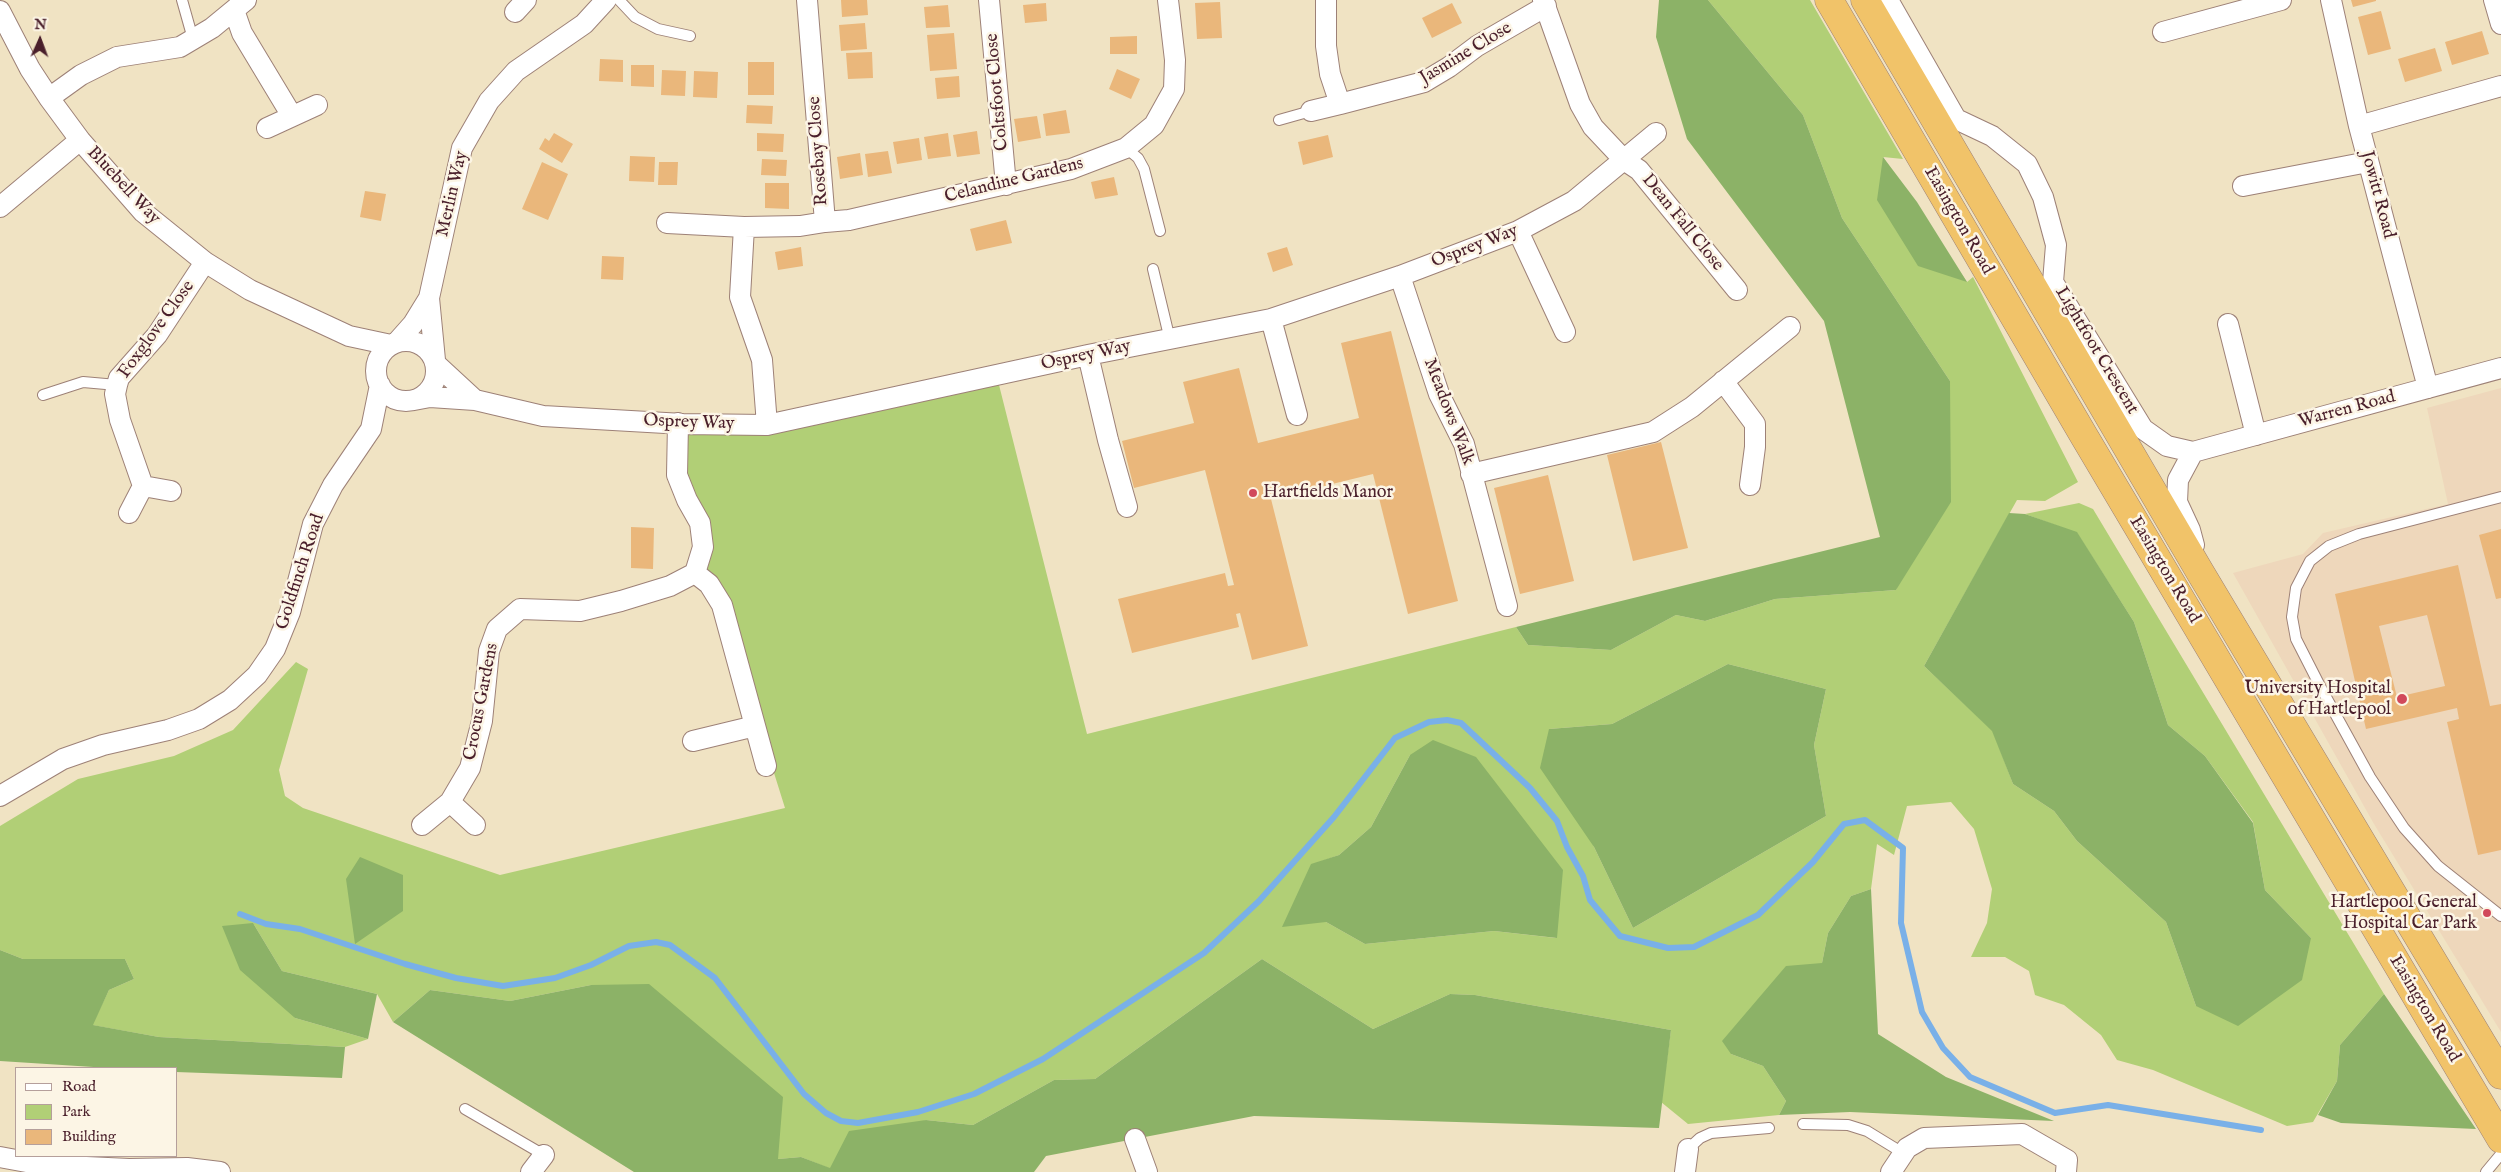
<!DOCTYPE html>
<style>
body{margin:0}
#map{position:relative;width:2501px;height:1172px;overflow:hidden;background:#f0e3c3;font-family:"IM FELL English",serif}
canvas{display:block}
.legend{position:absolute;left:15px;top:1067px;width:162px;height:90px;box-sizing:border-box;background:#fcf5e5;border:1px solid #b59f9b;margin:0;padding:6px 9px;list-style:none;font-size:15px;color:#4a1f2b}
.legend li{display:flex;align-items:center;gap:10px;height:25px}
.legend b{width:25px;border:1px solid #b59f9b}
.north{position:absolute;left:15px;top:15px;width:50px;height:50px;-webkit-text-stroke:4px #fcf5e5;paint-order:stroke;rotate:2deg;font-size:14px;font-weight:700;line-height:20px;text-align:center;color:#4a1f2b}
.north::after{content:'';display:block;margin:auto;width:18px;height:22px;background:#4a1f2b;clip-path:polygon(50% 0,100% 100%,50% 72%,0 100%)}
</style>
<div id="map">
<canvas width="2501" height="1172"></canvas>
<ul class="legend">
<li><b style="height:6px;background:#fff"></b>Road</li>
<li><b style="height:14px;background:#b1cf76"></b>Park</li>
<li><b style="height:14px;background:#eab77b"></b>Building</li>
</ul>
<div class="north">N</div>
</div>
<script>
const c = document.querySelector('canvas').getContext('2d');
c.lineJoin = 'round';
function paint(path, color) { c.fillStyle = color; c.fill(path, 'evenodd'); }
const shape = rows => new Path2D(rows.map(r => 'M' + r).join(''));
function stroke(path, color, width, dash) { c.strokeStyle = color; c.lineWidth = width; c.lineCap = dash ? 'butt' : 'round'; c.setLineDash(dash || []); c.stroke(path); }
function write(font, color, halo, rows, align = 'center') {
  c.font = font + ' "IM FELL English",serif'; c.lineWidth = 5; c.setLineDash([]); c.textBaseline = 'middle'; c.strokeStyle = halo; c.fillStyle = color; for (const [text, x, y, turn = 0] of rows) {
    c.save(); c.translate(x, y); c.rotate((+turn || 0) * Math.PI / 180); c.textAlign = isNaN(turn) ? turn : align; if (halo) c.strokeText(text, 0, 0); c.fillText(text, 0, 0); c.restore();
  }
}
paint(shape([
 [2501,388,2501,1032,2374,824,2233,573,2303,554,2323,533,2448,504,2427,408]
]), '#eed7bb');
paint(shape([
 [1708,0,1810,0,1903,159,1883,157,1967,282,1973,277,2078,482,2045,501,2017,500,1924,666,1993,731,2013,784,2054,811,2077,841,2166,922,2196,1006,2311,938,2265,890,2253,822,2205,756,2168,725,2134,622,2077,533,2025,514,2079,503,2093,509,2384,994,2340,1045,2337,1081,2313,1122,2287,1126,2153,1070,2117,1060,2101,1035,2064,1005,2035,995,2029,971,2005,957,1971,957,1987,923,1992,889,1974,829,1951,802,1907,806,1894,855,1877,844,1871,889,1851,896,1828,933,1822,963,1731,1054,1763,1066,1786,1101,1779,1115,1688,1124,1661,1102,1671,1030,1475,995,1450,994,1373,1029,1262,959,1095,1079,1054,1080,973,1125,926,1120,831,1169,801,1157,778,1159,591,985,510,1001,430,990,393,1022,377,994,282,971,253,923,295,1018,368,1039,345,1047,159,1037,92,1025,109,990,134,979,125,959,23,959,0,950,0,826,78,779,174,756,233,730,296,662,308,669,279,770,285,796,303,808,500,875,785,808,759,725,698,572,706,546,681,474,683,424,767,430,998,381,1087,734,1516,627,1528,645,1611,650,1676,615,1705,621,1775,599,1896,590,1950,381,1842,218,1803,115],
 [1728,664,1826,689,1814,745,1826,816,1633,928,1594,847,1549,729,1612,724],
 [1410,755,1556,938,1494,931,1365,944,1326,922,1311,865,1339,855,1371,827]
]), '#b1cf76');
paint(shape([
 [1659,0,1708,0,1803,115,1842,218,1950,381,1951,502,1896,590,1775,599,1705,621,1676,615,1611,650,1528,645,1516,627,1880,537,1824,321,1687,139,1656,37],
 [1883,157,1917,202,1967,282,1918,266,1877,200],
 [2009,513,2025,514,2077,532,2134,622,2168,725,2205,756,2253,823,2265,890,2311,938,2302,980,2238,1026,2196,1006,2166,922,2077,841,2054,811,2013,784,1992,731,1924,666],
 [1728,664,1826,689,1814,745,1826,816,1633,928,1594,847,1540,768,1549,729,1612,724],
 [1433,740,1476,757,1563,870,1557,938,1494,931,1365,944,1326,922,1282,927,1311,864,1339,855,1371,827,1410,755],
 [360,857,403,875,403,911,355,944,346,879],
 [1871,889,1878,1034,1946,1077,2054,1121,1850,1112,1779,1115,1786,1101,1763,1066,1731,1054,1722,1041,1786,966,1822,963,1828,933,1851,896],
 [253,923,282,971,377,994,368,1039,295,1018,240,970,222,926],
 [0,950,23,959,125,959,134,979,109,990,93,1025,159,1037,345,1047,342,1078,176,1072,176,1068,109,1068,0,1061],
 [1262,959,1373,1029,1450,994,1475,995,1671,1030,1659,1128,1254,1116,1046,1156,1034,1172,634,1172,393,1022,430,990,510,1001,591,985,649,984,783,1097,778,1159,801,1157,830,1168,849,1131,926,1120,973,1125,1054,1080,1095,1079],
 [2384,994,2476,1129,2341,1123,2318,1115,2337,1081,2340,1045]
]), '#8cb267');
stroke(shape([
 [240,914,266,924,300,929,405,964,456,978,503,986,555,978,591,965,629,946,656,942,670,945,715,978,804,1094,826,1113,841,1121,858,1123,918,1112,974,1094,1043,1059,1204,953,1259,901,1334,817,1395,738,1429,722,1447,720,1461,723,1530,788,1557,821,1567,847,1583,876,1590,900,1620,936,1668,948,1694,947,1758,915,1813,862,1844,824,1865,820,1903,848,1901,923,1922,1012,1943,1048,1970,1077,2055,1113,2108,1105,2261,1130]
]), '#79b0e8', 6);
paint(shape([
 [841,0,867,0,868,15,842,17],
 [2351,0,2376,0,2376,1,2353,7],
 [1220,2,1222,38,1197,39,1195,3],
 [1046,3,1047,21,1025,23,1023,5],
 [1452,3,1462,23,1432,38,1422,18],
 [948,5,950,27,926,28,924,7],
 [2381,11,2391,49,2368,55,2358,17],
 [865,23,867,49,841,51,839,25],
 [2482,31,2489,54,2452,65,2445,42],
 [954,33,957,69,930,71,927,35],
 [1137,36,1137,54,1110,54,1110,37],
 [2435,48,2442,71,2405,82,2398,59],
 [872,52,873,78,848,79,846,53],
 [600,59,623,60,623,82,599,81],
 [748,62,774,62,774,95,748,95],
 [631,65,654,65,654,87,631,86],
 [1117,69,1140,79,1131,99,1109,89],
 [662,70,686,71,685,96,661,95],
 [694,71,718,72,717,98,693,97],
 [959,76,960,97,937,99,935,78],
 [747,105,773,106,772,124,746,123],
 [1066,110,1070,133,1046,136,1043,114],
 [1037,116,1041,138,1018,142,1014,119],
 [977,131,980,154,957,157,953,135],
 [554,133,573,144,562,163,539,149,545,138,549,141],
 [757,133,784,134,783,152,757,151],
 [948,133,951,156,928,159,924,137],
 [1328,135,1333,157,1303,165,1298,142],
 [919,138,922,160,897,164,893,142],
 [888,151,892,173,868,177,865,154],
 [860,153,863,175,840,179,837,157],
 [630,156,655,157,654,182,629,181],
 [762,159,787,160,786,176,761,175],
 [542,162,568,174,548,220,522,209],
 [659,162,678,162,677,185,658,185],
 [1114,177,1118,195,1095,199,1091,182],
 [765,183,789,183,789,209,765,208],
 [365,191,386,194,381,221,360,217],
 [1006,220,1012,243,976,251,970,229],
 [801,247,803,266,778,270,775,252],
 [1287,247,1293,265,1273,272,1267,253],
 [602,256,624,257,623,280,601,279],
 [1391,331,1458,601,1408,614,1373,474,1271,499,1308,646,1252,660,1240,613,1236,614,1239,627,1132,653,1118,599,1225,573,1228,586,1234,585,1205,470,1134,488,1122,441,1194,423,1183,382,1239,368,1258,443,1359,418,1341,343],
 [1661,442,1688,548,1633,561,1607,455],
 [1548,475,1574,581,1520,594,1494,488],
 [631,527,654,528,653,569,631,568],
 [2501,529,2501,598,2496,599,2479,535],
 [2458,565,2490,706,2501,704,2501,850,2478,855,2447,722,2459,719,2457,708,2366,729,2335,594],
 [2427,615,2445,686,2397,697,2379,626]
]), '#eab77b');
const lane = shape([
 [182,0,193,39],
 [619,0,635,17,658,29,690,36],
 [1279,120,1311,111],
 [1126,148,1138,158,1144,169,1160,231],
 [1153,269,1170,340],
 [43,395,83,382,117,385],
 [2501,497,2359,534,2329,546,2310,561,2296,588,2292,617,2296,639,2321,688,2370,777,2404,828,2438,866,2501,916],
 [465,1109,544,1155],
 [1803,1124,1848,1125,1867,1131,1903,1153],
 [1688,1149,1700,1138,1711,1133,1769,1128],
 [2486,1172,2501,1154]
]);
const street = shape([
 [989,0,1006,185],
 [1326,0,1326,46,1330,74,1340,104,1424,82,1449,67,1477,46,1546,6],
 [1543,0,1580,104,1593,127,1624,160,1639,170,1737,290],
 [1888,0,1956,119,1992,136,2027,164,2043,197,2056,245,2053,282,2143,429,2167,446,2193,452,2501,368],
 [2331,0,2359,126,2428,388],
 [2494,0,2501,24],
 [234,10,242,33,292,116],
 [0,11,30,69,49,98,80,140,143,212,205,262,250,290,349,336,391,345],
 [515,12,526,0],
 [2163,32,2281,0],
 [49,98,81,75,117,57,180,47,212,28,246,0],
 [1311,111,1340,104],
 [2359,126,2501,86],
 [267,128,317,105],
 [2243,186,2368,162],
 [0,207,80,140],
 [825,222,849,220,1071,169,1126,148,1154,125,1174,89,1175,60,1168,0],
 [667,223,744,227,740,297,762,360,767,425],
 [744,227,800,226,825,222,807,0],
 [1518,231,1565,332],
 [1400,276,1439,394,1464,444,1507,606],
 [1271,319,1297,415],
 [2228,324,2256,435],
 '376 371a30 30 0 1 1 60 0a30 30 0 1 1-60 0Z',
 [397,342,413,324,429,298],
 [1088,355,1108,440,1127,507],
 [435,360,429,298,462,148,489,101,516,71,584,24,606,0],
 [436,364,475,400],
 [1723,381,1755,424,1755,447,1750,485],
 [414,400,430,397,475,400,543,416,683,424,767,425,1088,355,1271,319,1400,276,1518,231,1574,201,1656,133],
 [2193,452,2178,480,2177,502,2190,530,2194,545],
 [1471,474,1653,432,1692,407,1790,327],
 [143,486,120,420,115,394,117,385,119,378,157,335,205,262],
 [129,513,143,486,171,491],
 [695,573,709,584,722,605,766,766],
 [693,741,755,726],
 [0,796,63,759,103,745,168,730,199,719,230,700,257,675,275,649,290,612,313,524,333,485,371,429,380,385],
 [450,802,475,825],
 [422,825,450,802,470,768,482,721,489,651,497,629,520,609,580,611,621,601,670,586,695,573,703,547,700,523,687,500,677,475,678,423],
 [1135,1139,1147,1172],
 [0,1157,43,1165,129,1169,187,1168,220,1172],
 [531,1172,544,1155],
 [1685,1172,1688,1149],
 [1891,1172,1907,1148,1924,1138,2022,1134,2067,1160,2066,1172]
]);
const highway = shape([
 [1829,0,2084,436,2501,1139],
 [1865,0,2200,572,2501,1075]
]);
stroke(lane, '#9d8177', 12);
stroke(street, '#9d8177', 22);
stroke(highway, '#9d8177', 29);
stroke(lane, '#fff', 10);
stroke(street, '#fff', 20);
stroke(highway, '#f1c369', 28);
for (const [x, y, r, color] of [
 [1253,493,5,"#d1495b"],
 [2402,699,6,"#d1495b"],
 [2487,913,5,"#d1495b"]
]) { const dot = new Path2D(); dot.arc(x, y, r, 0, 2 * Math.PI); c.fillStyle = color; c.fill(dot); stroke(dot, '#fcf5e5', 2); }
write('18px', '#4a1f2b', '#fcf5e5', [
 ["Jasmine Close",1466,54,-31],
 ["Coltsfoot Close",998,92,-95],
 ["Rosebay Close",819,151,-94],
 ["Celandine Gardens",1014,181,-14],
 ["Bluebell Way",123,186,47],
 ["Merlin Way",453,194,-77],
 ["Jowitt Road",2377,195,75],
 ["Easington Road",1958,221,60],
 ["Dean Fall Close",1682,223,51],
 ["Osprey Way",1475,247,-21],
 ["Foxglove Close",157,330,-54],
 ["Lightfoot Crescent",2096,351,59],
 ["Osprey Way",1086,356,-12],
 ["Warren Road",2347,410,-15],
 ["Meadows Walk",1448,412,69],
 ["Osprey Way",689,423,2],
 ["Easington Road",2164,570,59],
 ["Goldfinch Road",301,572,-72],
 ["Crocus Gardens",482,702,-79],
 ["Easington Road",2424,1009,59]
]);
write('18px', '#4a1f2b', '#fcf5e5', [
 ["Hartfields Manor",1263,493,"left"],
 ["University Hospital",2391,689],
 ["of Hartlepool",2391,710],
 ["Hartlepool General",2477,903],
 ["Hospital Car Park",2477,924]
], 'right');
</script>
